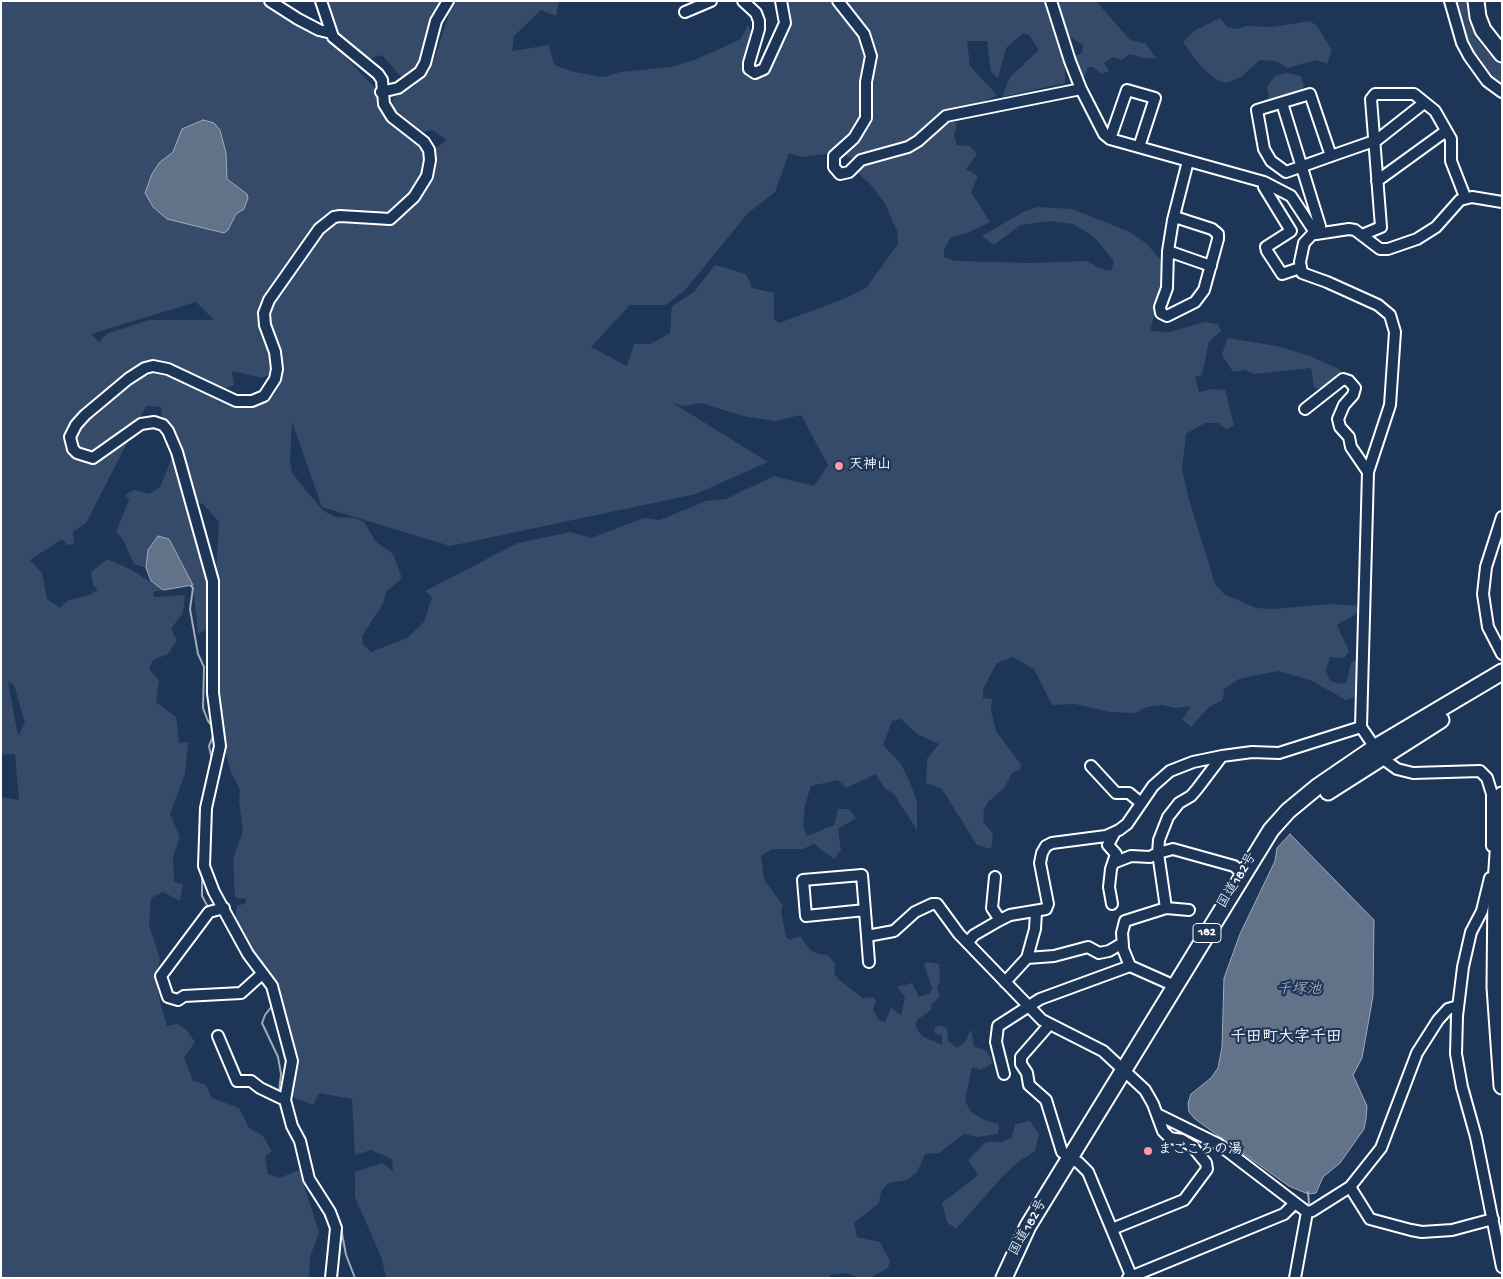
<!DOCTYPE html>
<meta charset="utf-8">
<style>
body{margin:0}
#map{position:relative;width:1503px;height:1279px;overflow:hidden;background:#1d3557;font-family:"Gochi Hand",sans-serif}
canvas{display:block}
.frame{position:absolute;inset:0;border:2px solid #fff;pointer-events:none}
</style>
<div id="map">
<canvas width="1503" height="1279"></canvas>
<div class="frame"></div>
</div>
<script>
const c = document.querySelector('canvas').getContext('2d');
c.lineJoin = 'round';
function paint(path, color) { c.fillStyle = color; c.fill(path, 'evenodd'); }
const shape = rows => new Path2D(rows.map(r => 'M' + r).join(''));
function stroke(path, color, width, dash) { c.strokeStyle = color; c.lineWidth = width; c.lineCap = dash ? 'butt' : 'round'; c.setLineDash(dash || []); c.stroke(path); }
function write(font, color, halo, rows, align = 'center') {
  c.font = font + ' "Gochi Hand","Klee One",sans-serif'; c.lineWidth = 4.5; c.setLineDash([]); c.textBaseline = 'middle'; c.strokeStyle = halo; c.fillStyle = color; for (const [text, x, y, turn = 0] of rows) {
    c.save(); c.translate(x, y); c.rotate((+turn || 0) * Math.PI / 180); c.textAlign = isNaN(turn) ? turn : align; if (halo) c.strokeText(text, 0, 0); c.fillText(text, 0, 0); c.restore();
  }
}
paint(shape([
 [1,1,264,1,334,45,392,106,393,98,413,87,426,74,436,54,452,5,456,1,559,1,556,16,541,10,514,36,512,51,549,45,554,65,574,72,604,77,620,72,672,67,697,59,741,39,748,25,752,34,751,48,744,71,751,77,757,78,767,74,791,21,787,1,834,1,858,32,866,58,863,118,851,138,833,153,801,157,789,153,775,192,748,213,686,289,666,305,630,305,591,347,627,366,634,344,651,344,670,333,672,306,694,292,715,265,746,274,752,288,774,293,774,319,779,323,846,298,866,288,898,244,897,231,885,204,871,185,858,173,862,166,871,159,914,149,948,121,957,123,954,136,957,145,970,146,977,154,966,169,978,176,971,192,990,222,967,233,951,237,944,250,944,257,955,261,1032,263,1087,261,1099,268,1111,271,1114,261,1093,236,1073,224,1049,221,1020,225,994,245,982,236,1023,212,1037,207,1072,209,1130,232,1146,243,1163,263,1161,288,1150,331,1169,332,1205,322,1218,324,1221,331,1209,342,1202,375,1195,377,1199,392,1213,389,1225,390,1234,425,1227,429,1218,423,1205,423,1186,434,1182,469,1189,500,1215,584,1224,594,1256,608,1273,609,1331,604,1359,606,1356,614,1337,625,1349,651,1344,658,1330,657,1326,670,1330,681,1339,684,1346,683,1351,663,1357,660,1355,697,1346,700,1310,680,1278,671,1239,679,1224,689,1223,700,1209,707,1191,727,1182,720,1191,706,1176,708,1162,705,1147,707,1134,713,1111,712,1075,704,1052,705,1034,669,1013,657,997,663,983,689,983,698,992,699,991,710,996,731,1021,765,1020,770,1012,773,1005,787,988,802,984,810,983,821,993,834,991,849,977,845,942,789,926,783,927,759,939,744,917,734,901,719,892,721,883,745,901,764,911,785,917,801,917,830,894,794,884,788,876,774,846,788,838,780,811,786,805,805,803,825,807,836,834,825,838,809,849,809,856,818,838,829,841,850,834,859,814,844,803,849,772,849,761,856,764,879,783,906,781,910,786,937,790,940,800,936,810,950,819,954,828,955,835,963,834,973,839,980,863,998,873,997,876,1001,873,1010,880,1021,885,1022,891,1007,901,1016,905,997,897,987,912,983,919,997,930,993,932,988,924,965,927,962,939,964,940,980,937,989,940,996,931,1005,931,1010,917,1020,916,1027,922,1036,942,1045,942,1035,936,1034,934,1029,938,1025,947,1028,948,1041,957,1048,965,1042,971,1029,974,1046,987,1051,993,1063,980,1070,972,1067,965,1100,970,1111,984,1120,999,1124,998,1134,977,1137,964,1134,939,1153,925,1154,917,1172,907,1180,888,1183,881,1192,879,1203,854,1223,857,1237,880,1242,890,1261,888,1268,870,1278,860,1278,846,1273,830,1275,829,1278,386,1278,382,1259,355,1197,355,1172,382,1163,393,1171,392,1159,371,1150,355,1155,352,1099,319,1093,313,1105,291,1096,297,1065,274,984,235,922,237,906,246,903,246,899,235,898,233,859,243,831,239,800,240,790,231,772,225,751,218,692,216,572,219,522,203,504,192,501,170,428,162,419,161,407,146,406,86,523,73,532,74,544,67,545,62,539,30,560,42,573,47,599,60,608,67,601,89,595,98,590,93,585,91,572,107,559,130,569,163,590,153,592,154,597,185,595,183,612,171,629,177,640,168,654,153,660,149,669,159,680,156,702,176,717,179,743,188,742,185,774,170,814,180,837,173,857,174,882,183,884,180,901,163,892,151,898,149,925,160,959,156,977,160,1001,167,1026,177,1024,186,1029,195,1042,184,1057,193,1081,206,1085,212,1098,239,1108,249,1128,263,1136,272,1151,265,1156,268,1174,280,1178,299,1170,319,1232,310,1257,309,1278,1,1278,1,797,19,800,15,754,1,755],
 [410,125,423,132,432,130,444,138,446,141,434,149,434,160],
 [196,302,214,320,149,320,106,334,99,342,91,334],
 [165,365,220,390,234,385,232,371,263,378,268,375,270,371,276,377,279,387,274,395,256,406,243,408,226,404,173,376,156,372,146,374,135,383,129,376],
 [673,403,683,406,701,403,743,416,775,421,801,415,828,465,814,486,774,476,726,499,706,501,660,520,644,518,591,538,571,532,518,543,425,591,432,597,424,622,407,638,371,652,363,644,362,636,383,604,386,592,402,578,393,554,376,542,364,522,355,518,335,517,322,510,292,473,290,461,292,422,322,507,450,546,696,494,768,462],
 [8,682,14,685,25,723,18,736],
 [326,1,440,1,429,22,419,63,409,75,400,76,382,55,368,59,340,35,334,26],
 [843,1,1046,1,1065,65,1065,83,1002,97,1010,77,1039,50,1029,35,1023,33,1006,48,998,78,991,72,987,41,967,41,970,66,997,95,981,103,946,112,913,142,874,151,854,160,842,153,863,136,873,120,869,83,874,62],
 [1056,1,1096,1,1130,40,1146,44,1156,58,1144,58,1130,54,1122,60,1113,57,1104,63,1109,71,1102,74,1093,67,1088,67,1085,76,1080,76,1072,57,1082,53,1083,45,1069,36,1056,10],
 [1455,1,1468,1,1468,20,1477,39,1489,54,1502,63,1502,84,1485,72,1473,55,1462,33],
 [1220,18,1227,27,1237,29,1246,26,1272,27,1310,21,1317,26,1332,50,1327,64,1316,60,1288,68,1276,61,1260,60,1241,77,1226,83,1215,79,1197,62,1183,42,1194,31],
 [1287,73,1301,76,1304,86,1298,94,1269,99,1267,87,1275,76],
 [1227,338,1277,346,1310,356,1341,370,1342,378,1326,388,1314,388,1311,368,1254,374,1245,370,1233,372,1222,355],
 [172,458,209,584,207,630,198,634,193,585,169,540,148,550,146,568,134,564,122,538,116,532,129,500,125,495,134,490,149,494,160,487],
 [1030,1121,1039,1134,1035,1151,1018,1162,1002,1177,956,1229,947,1222,942,1203,978,1175,968,1160,986,1142,1002,1142,1012,1137,1015,1124]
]), '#364b69');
const water = shape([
 [203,120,214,123,220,130,226,153,227,179,247,194,248,198,244,209,236,214,228,230,224,233,167,219,153,207,145,193,152,174,159,163,173,152,182,129,203,120],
 [158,536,169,539,193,585,163,590,151,581,146,568,148,550,158,536],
 [1290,834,1374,920,1373,996,1362,1058,1353,1075,1367,1106,1366,1119,1364,1129,1340,1163,1323,1177,1316,1193,1308,1194,1289,1186,1195,1119,1189,1112,1188,1103,1191,1094,1211,1078,1218,1068,1222,1047,1224,978,1240,934,1275,861,1277,848,1290,834]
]);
paint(water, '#617289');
stroke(water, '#a0aab8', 1);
stroke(shape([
 [191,586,193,588,190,609,198,654,204,667,203,708,208,721,213,727],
 [212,760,209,746,214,734],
 [202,873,202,896,209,909],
 [272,1006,265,1015,262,1023,278,1057,281,1074,279,1092],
 [1305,1206,1309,1203,1308,1192],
 [1288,1216,1299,1210],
 [341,1228,346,1255,355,1278]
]), '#a0aab8', 2);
const minor = shape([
 [270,1,298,19,319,30,331,33],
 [321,1,333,37,378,74,382,80,384,104,392,117,424,142,429,150,430,160,427,176,414,197,390,219,340,216,334,217,319,229,269,300,264,313,265,325,275,352,277,369,275,379,264,396,252,401,236,401,168,369,153,366,145,368,128,379,85,415,76,425,70,437,73,449,77,453,93,458,141,424,154,422,163,425,168,431,177,452,213,581,213,693,220,746,206,808,204,866,214,892,248,954,272,986,292,1061,285,1100,292,1126,300,1141,309,1179,330,1212,336,1228,331,1278],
 [743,1,756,13,759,21,759,29,749,63,749,69,755,73,764,69,785,23,781,1],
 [838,1,864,34,871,56,866,82,866,118,854,138,834,156,834,167,840,174,849,172,861,160,908,147,918,141,946,116,1081,89],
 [1051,1,1070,61,1081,89,1104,134,1110,139,1264,182,1291,196,1316,234,1349,229,1355,230,1380,249,1388,249,1417,239,1436,227,1460,200,1472,197,1502,202],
 [1450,1,1462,43,1469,56,1487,81,1502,92],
 [685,12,711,1],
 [381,92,398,88,420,72,425,63,436,21,448,1],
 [1282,103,1320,226,1304,243,1300,262,1302,273,1327,282,1378,305,1390,315,1395,332,1390,405,1368,472,1361,727,1382,758,1397,769,1413,773,1480,771,1487,778,1492,794,1492,846],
 [1110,139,1127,90,1155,98,1139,147],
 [1331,156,1310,94,1257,110,1264,149,1271,161,1286,172,1331,156,1374,141,1377,140,1424,103],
 [1377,181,1446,131],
 [1264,182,1264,187,1291,231,1266,247,1267,251,1282,274,1300,268],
 [1173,220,1178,218,1212,229,1218,234,1218,239,1204,290,1195,302,1167,316,1161,313,1160,307,1167,288,1168,251,1173,220,1188,161],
 [1362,235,1381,227,1371,99,1375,94,1414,94,1435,111,1451,139,1451,161,1465,197],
 [1168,251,1211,266],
 [1305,409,1343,379,1349,381,1355,388,1353,395,1344,405,1338,419,1340,427,1349,437,1351,447,1368,472],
 [1502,517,1486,567,1483,594,1488,627,1502,654],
 [1091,766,1116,793,1129,793,1141,803],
 [1113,863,1131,856,1150,857,1158,853,1159,840,1168,817,1179,803,1191,796,1197,789,1222,756],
 [995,877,992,908,1000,920],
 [1490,878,1482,911,1471,932,1463,967,1457,1016,1456,1054,1462,1087,1476,1137,1502,1267],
 [1112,904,1109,887,1111,869,1116,854,1108,845,1115,832],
 [224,908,209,912,161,976,168,997,178,1000,184,996,241,993,262,974],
 [1166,908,1158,853,1173,849,1234,866,1243,874],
 [865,910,806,916,803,880,862,875,867,936,869,962],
 [867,936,894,931,915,912,932,904,937,904,959,934,1042,1020,1103,1051,1145,1090,1153,1104,1163,1131,1170,1138,1182,1140,1192,1146,1206,1163,1207,1169,1184,1200,1112,1229],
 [968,942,974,935,1000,920,1010,915,1046,909,1048,904,1040,863,1042,853,1046,846,1052,843,1106,836,1119,830,1127,824,1153,786,1170,771,1193,762,1222,756,1252,752,1279,753,1361,727],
 [1123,946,1122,933,1125,921,1166,908,1189,910],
 [1027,958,1054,956,1088,947,1099,953,1109,951,1121,944,1130,966,1175,986],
 [1005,982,1027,958,1035,929,1036,912],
 [1049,1025,1021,1057,1021,1064,1027,1073,1029,1085,1046,1100,1062,1152,1079,1163,1088,1172,1132,1278],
 [218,1036,237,1081,251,1081,260,1088,285,1100],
 [1004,1074,996,1042,998,1026,1040,999,1130,966],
 [1157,1114,1218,1144,1307,1212,1312,1211,1350,1187,1381,1148,1417,1053,1438,1020,1448,1009,1458,1006],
 [1350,1187,1370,1219,1411,1230,1422,1232,1452,1230,1493,1219],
 [1128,1278,1284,1214,1295,1203],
 [1295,1278,1307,1212]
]);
const highway = shape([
 [1476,1,1478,17,1483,30,1502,54],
 [1328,792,1441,720],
 [1502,795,1496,883,1495,987,1502,1086],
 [1004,1278,1028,1226,1271,830,1288,811,1317,787,1374,748,1502,672]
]);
stroke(minor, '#fff', 14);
stroke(highway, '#fff', 19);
stroke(minor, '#1d3557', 10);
stroke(highway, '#1d3557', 15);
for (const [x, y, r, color] of [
 [839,466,5,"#ff9aa2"],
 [1148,1151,5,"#ff9aa2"]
]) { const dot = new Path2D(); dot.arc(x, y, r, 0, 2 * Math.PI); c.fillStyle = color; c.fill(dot); stroke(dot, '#1d3557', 2); }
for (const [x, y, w] of [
 [1207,933,28]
]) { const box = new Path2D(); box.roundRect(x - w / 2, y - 9.5, w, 19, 4); c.fillStyle = '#1d3557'; c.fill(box); stroke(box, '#fff', 1); }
write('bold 12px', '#fff', null, [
 ["182",1207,933]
]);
write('bold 14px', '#fff', '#1d3557', [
 ["天神山",849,466],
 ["まごころの湯",1158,1151]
], 'left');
write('14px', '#fff', '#1d3557', [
 ["国道182号",1238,881,-59],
 ["国道182号",1029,1228,-61]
]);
write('italic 15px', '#b8c0ca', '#1d3557', [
 ["千塚池",1299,991]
]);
write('bold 16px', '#fff', '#1d3557', [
 ["千田町大字千田",1286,1039]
]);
</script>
